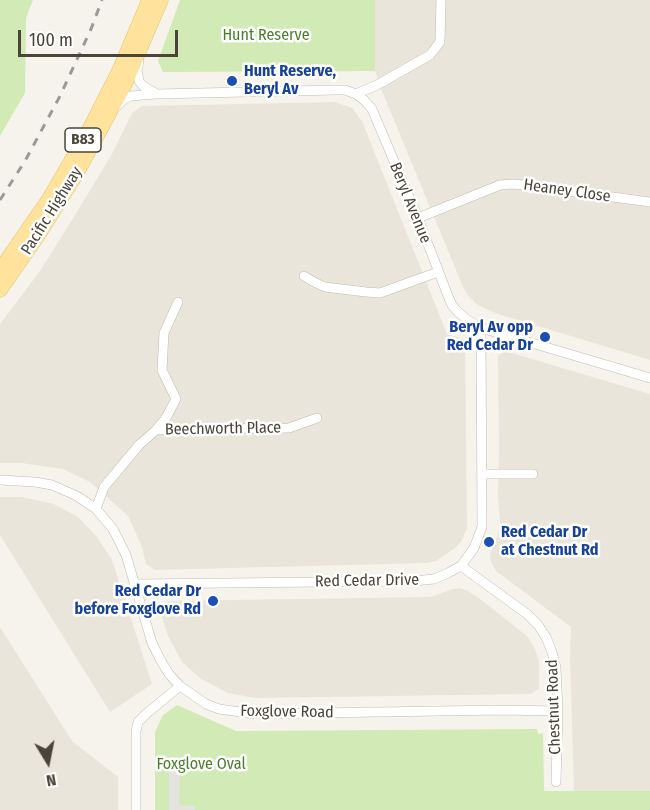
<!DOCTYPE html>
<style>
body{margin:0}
#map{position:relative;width:650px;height:810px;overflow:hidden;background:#f6f3ec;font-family:"Fira Sans Condensed",sans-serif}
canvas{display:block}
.north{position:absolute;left:18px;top:732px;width:60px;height:60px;-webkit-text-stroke:4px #fff;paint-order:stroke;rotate:170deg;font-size:16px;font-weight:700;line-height:24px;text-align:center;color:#4b4439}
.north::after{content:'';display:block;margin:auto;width:21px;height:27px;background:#4b4439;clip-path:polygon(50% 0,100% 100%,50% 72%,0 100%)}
.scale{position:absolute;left:18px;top:30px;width:160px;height:27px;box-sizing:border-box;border:3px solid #4b4439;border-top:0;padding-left:8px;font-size:18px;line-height:21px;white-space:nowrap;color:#4b4439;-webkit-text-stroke:4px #fff;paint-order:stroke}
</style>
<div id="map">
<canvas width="650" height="810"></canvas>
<div class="north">N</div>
<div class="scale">100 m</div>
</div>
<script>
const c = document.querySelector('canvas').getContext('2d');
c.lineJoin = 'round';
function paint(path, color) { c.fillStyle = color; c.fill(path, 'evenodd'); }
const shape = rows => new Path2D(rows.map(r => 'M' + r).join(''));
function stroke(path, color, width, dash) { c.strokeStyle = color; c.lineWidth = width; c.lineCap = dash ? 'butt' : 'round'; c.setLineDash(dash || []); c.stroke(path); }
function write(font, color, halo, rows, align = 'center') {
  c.font = font + ' "Fira Sans Condensed",sans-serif'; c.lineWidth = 5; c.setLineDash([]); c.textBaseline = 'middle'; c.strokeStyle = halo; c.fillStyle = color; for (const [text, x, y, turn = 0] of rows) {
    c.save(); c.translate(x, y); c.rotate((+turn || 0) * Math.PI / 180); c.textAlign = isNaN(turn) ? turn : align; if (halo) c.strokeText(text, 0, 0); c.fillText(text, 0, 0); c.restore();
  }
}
paint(shape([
 [375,0,650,0,650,360,498,314,478,305,469,297,463,287,382,91,375,71],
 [335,102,352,108,362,121,447,334,465,339,467,528,462,540,455,548,436,561,426,563,155,570,146,564,142,547,128,516,90,482,63,469,21,463,0,463,0,324,40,271,72,220,112,154,132,113,142,106],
 [505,351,650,394,650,791,574,791,570,657,571,627,496,571,491,562,490,554,498,535,500,523,498,496,499,451,498,356],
 [0,497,22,497,54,504,78,517,97,537,112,560,152,684,110,712,0,535],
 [460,588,468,591,480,599,527,636,535,649,539,662,539,689,530,694,255,698,228,693,201,679,182,662,168,636,160,611,166,601,431,597,453,589],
 [0,627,72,741,118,777,118,810,0,810]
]), '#eae5da');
paint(shape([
 [0,0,33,0,26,18,25,93,0,136],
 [180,0,375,0,375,71,163,72,158,61],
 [177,705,236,731,537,729,538,734,543,733,544,791,650,791,650,810,155,810,155,732,163,715]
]), '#d2eab5');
paint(shape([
 [169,760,180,760,179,805,195,806,195,810,169,810]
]), '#e5e3e0');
const minor = shape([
 [139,61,137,70,139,81,143,86,155,93],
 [356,94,377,85,430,55,440,42,441,0],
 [117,106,124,99,131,96,156,94,335,90,345,90,356,94,364,100,372,109,418,218,448,296,452,305,458,312,469,321,481,328,650,378],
 [418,218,500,185,512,184,524,185,650,202],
 [304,276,314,282,325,287,366,292,380,293,438,272],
 [156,430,166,418,176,399,162,370,164,333,178,302],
 [483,474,533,474],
 [0,480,35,482,52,485,77,496,96,509,113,529,126,555,152,643,161,661,169,674,180,686,206,704,219,709,255,714,501,710,558,711],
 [96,509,104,487,139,445,156,430,176,429,289,428,317,418],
 [461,566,527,614,538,625,546,637,552,652,556,668,558,711,556,782],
 [135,584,414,581,434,579,448,573,461,566,474,548,482,527,481,328],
 [136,810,136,731,138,722,146,714,180,686]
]);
const primary = shape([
 [0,270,49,199,88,132,119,71,149,0],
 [0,290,37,237,77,173,125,84,161,0]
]);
stroke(minor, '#c2bbae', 10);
stroke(primary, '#e6c16a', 15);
stroke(minor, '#fff', 9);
stroke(primary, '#ffe39c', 14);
stroke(shape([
 [0,200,25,161,60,96,91,29,102,0]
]), '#9a9a9a', 3, [8, 8]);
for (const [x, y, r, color] of [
 [232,81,6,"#1a4fb4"],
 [545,337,6,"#1a4fb4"],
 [489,542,6,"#1a4fb4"],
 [213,601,6,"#1a4fb4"]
]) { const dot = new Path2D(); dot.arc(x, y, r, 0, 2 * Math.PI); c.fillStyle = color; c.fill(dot); stroke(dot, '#fff', 2); }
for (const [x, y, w] of [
 [83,140,36]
]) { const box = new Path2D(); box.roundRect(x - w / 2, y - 12, w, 24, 4.5); c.fillStyle = '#fff'; c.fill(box); stroke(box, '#4b4439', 1.5); }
write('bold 15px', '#4b4439', null, [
 ["B83",83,140]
]);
write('16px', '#4a7f2a', '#fff', [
 ["Hunt Reserve",266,36],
 ["Foxglove Oval",201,765]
]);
write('bold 16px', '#164399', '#fff', [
 ["Hunt Reserve,",244,72],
 ["Beryl Av",244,90],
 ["Beryl Av opp",533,328,"right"],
 ["Red Cedar Dr",533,346,"right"],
 ["Red Cedar Dr",501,533],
 ["at Chestnut Rd",501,551],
 ["Red Cedar Dr",201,592,"right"],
 ["before Foxglove Rd",201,610,"right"]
], 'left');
write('16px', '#4b4439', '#fff', [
 ["Heaney Close",567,191,8],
 ["Beryl Avenue",410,203,68],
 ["Pacific Highway",52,211,-58],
 ["Beechworth Place",223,429,-1],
 ["Red Cedar Drive",367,581,-1],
 ["Chestnut Road",554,707,-92],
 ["Foxglove Road",287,712,1]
]);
</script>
